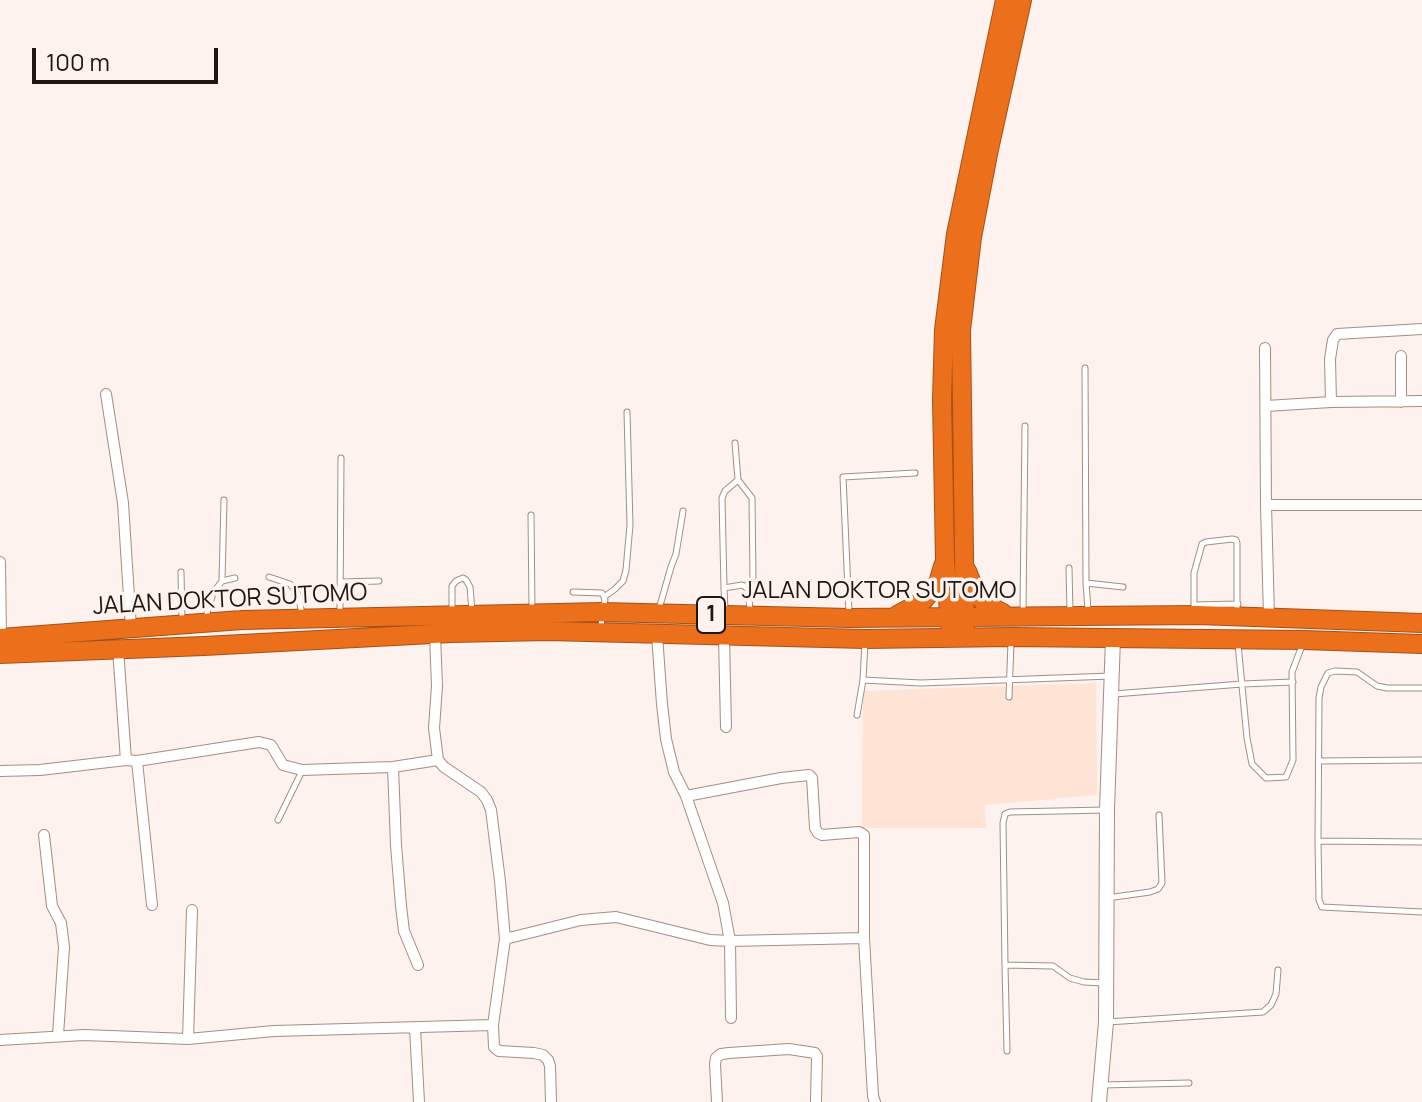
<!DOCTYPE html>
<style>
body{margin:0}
#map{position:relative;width:1422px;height:1102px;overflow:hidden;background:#fdf2ed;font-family:Manrope,sans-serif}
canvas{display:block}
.scale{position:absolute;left:32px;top:48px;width:186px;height:36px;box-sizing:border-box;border:4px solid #1f1611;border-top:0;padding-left:10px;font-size:24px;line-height:28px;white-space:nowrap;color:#1f1611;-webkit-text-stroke:6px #fdf2ed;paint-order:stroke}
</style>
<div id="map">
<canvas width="1422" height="1102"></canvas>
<div class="scale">100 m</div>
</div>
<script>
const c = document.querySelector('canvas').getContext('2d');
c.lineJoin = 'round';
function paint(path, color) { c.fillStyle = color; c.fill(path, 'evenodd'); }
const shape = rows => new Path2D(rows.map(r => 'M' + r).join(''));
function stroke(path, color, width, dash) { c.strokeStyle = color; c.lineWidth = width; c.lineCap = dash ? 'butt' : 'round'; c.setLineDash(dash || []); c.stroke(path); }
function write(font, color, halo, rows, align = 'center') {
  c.font = font + ' Manrope,sans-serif'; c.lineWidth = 7; c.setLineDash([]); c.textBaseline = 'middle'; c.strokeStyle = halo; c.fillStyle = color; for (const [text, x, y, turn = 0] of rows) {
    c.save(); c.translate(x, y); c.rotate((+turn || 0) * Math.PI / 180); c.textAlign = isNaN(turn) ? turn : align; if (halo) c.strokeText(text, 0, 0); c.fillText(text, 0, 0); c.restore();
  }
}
paint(shape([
 [1096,683,1097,795,985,805,986,828,862,828,863,691]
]), '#ffe3d5');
const lane = shape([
 [1085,368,1086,583,1088,610],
 [738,480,752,498,753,579,746,586],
 [531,515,532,609],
 [1069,568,1070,611],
 [181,572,182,620],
 [269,577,290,584,298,594,302,614],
 [222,581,224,500],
 [341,582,379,581],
 [1086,583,1123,587],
 [724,588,722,498,725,491,738,480,735,443],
 [573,592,602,593,604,597,605,600,602,612,601,629],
 [604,597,615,589,623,581,626,570,630,525,627,412],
 [1194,605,1238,604],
 [659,609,671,567,676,554,683,511],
 [452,610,452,586,456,581,463,578,466,580,470,587,472,611],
 [725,610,724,588,742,585,748,589,750,610],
 [1023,611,1025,426],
 [1194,611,1194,573,1202,544,1206,542,1232,539,1236,540,1237,543,1237,611],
 [340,612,341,458],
 [849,613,843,477,915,473],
 [206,617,213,593,222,581,235,578],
 [1238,644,1247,738,1252,764,1266,778,1286,777,1293,760,1292,672,1303,643],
 [863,680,865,642],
 [1422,688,1387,688,1377,686,1357,672,1335,671,1328,673,1321,687,1319,698,1318,841,1319,900,1322,907,1422,912],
 [1114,694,1242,684,1293,682],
 [1009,697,1011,642],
 [857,715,863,680,921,683,1111,676],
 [1319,761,1422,760],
 [278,820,302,771],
 [1318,841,1422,842],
 [1107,898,1150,892,1158,889,1162,883,1159,815],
 [1005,965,1003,823,1005,814,1010,812,1106,810],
 [1107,1022,1263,1012,1271,1005,1276,994,1278,970],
 [1007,1051,1005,965,1053,966,1070,978,1084,982,1104,983],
 [1102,1085,1189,1083]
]);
const street = shape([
 [1265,348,1266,505,1269,617],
 [1401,356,1401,402],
 [106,394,123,503,131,628],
 [1331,402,1330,359,1333,340,1337,334,1422,329],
 [1266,406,1331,402,1422,401],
 [1266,505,1422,505],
 [0,562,1,638],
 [435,635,437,686,434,728,438,760,444,767,481,792,487,800,491,810,500,881,505,939,493,1025,494,1047,499,1051,534,1053,543,1055,548,1060,550,1066,551,1102],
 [657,635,662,704,666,739,674,772,686,796,723,903,730,941,864,938,873,1096,875,1102],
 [724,637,726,727],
 [118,649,126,760],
 [137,761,152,905],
 [393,767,396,845,401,906,404,931,418,965],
 [0,771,40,770,126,760,137,761,259,742,271,745,283,765,302,770,393,767,438,760],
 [686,796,781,778,809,775,812,778,815,828,818,833,822,835,859,832,864,835,864,938],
 [44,835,52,906,61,923,64,947,58,1035],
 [505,939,581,920,616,917,710,940,730,941,731,1018],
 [415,1028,419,1102],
 [188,1039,192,910],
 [0,1040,84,1035,188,1039,274,1031,493,1025],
 [717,1102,715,1064,716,1058,721,1054,729,1053,789,1049,815,1053,817,1056,816,1102]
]);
const secondary = shape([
 [1099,1102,1106,1022,1107,810,1113,638]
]);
const highway = shape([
 [967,571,973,586,984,603,1003,613],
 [897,615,923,601,938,583,943,566],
 [950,626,945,560,942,399,944,330,956,234,1005,0],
 [965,627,961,330,972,237,989,149,1022,0],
 [0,638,242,620,602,612,849,618,1198,615,1422,623],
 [0,654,204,646,451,633,548,631,865,639,1011,637,1304,640,1422,644]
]);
stroke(lane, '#a58d80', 7);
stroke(street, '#a58d80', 12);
stroke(secondary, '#a58d80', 16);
stroke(highway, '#a45018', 20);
stroke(lane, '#fff', 5);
stroke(street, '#fff', 10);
stroke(secondary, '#fff', 14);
stroke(highway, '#ec701b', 18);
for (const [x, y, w] of [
 [711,615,28]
]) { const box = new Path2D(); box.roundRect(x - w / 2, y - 18, w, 36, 6); c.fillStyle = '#fdf2ed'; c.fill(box); stroke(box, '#1f1611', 2); }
write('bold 22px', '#1f1611', null, [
 ["1",711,615]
]);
write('24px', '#1f1611', '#fdf2ed', [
 ["JALAN DOKTOR SUTOMO",879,591],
 ["JALAN DOKTOR SUTOMO",230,600,-3]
]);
</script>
